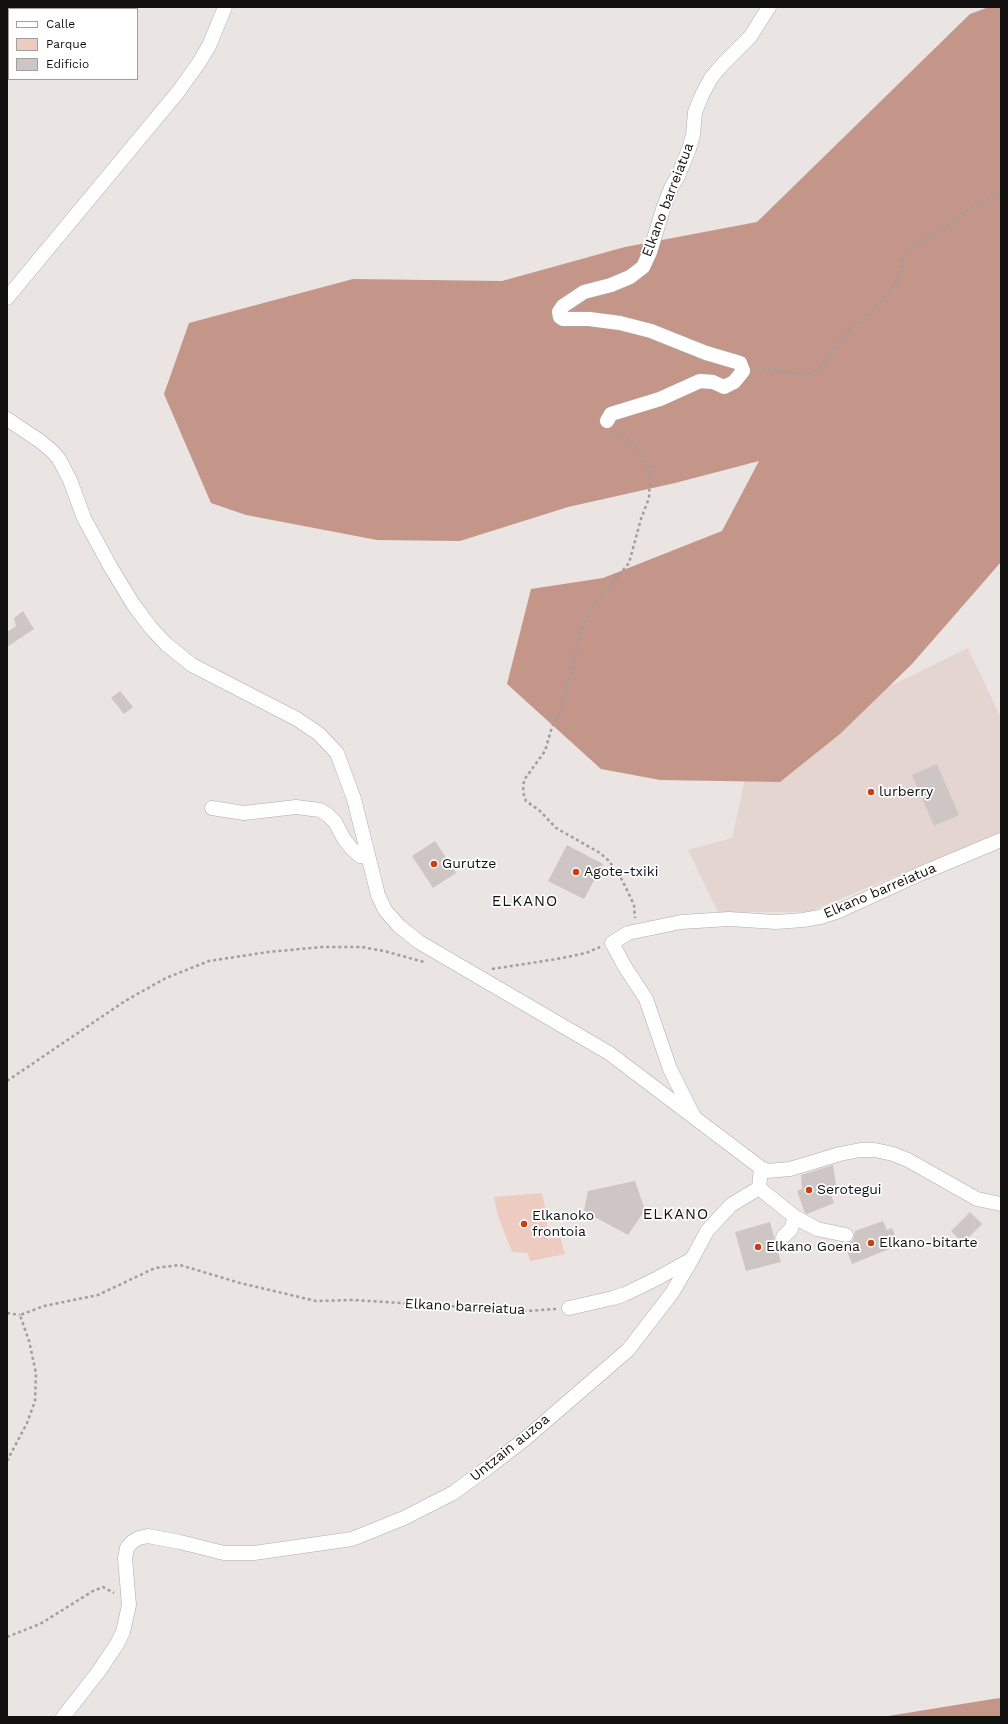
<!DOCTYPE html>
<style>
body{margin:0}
#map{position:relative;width:1008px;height:1724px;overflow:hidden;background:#eae4e2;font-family:"Work Sans",sans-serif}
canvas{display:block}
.frame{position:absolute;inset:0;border:8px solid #131110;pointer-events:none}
.legend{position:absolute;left:8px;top:8px;width:130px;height:72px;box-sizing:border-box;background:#fff;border:1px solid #a1a09f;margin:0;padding:5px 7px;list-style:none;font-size:12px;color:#131110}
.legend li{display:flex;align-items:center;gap:8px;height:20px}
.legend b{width:20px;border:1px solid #a1a09f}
</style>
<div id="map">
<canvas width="1008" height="1724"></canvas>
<div class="frame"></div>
<ul class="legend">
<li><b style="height:5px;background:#fff"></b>Calle</li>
<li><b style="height:11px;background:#eecbc1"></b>Parque</li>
<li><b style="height:11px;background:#cdc6c4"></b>Edificio</li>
</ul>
</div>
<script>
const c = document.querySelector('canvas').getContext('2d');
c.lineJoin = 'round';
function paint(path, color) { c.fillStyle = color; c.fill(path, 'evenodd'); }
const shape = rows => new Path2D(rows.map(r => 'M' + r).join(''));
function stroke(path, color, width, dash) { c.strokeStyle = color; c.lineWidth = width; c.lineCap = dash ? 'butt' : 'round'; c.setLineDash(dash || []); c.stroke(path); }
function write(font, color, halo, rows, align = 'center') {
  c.font = font + ' "Work Sans",sans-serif'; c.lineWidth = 3.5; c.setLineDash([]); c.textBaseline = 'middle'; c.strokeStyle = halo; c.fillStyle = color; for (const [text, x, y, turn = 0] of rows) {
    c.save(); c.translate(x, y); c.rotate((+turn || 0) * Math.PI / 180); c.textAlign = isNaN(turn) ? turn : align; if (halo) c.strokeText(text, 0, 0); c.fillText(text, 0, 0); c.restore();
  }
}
paint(shape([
 [968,648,1001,718,1001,832,809,912,718,912,688,850,732,838,751,751,866,698]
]), '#e4d5d0');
paint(shape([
 [542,1193,546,1212,548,1239,560,1237,565,1254,530,1261,528,1253,512,1252,498,1216,494,1197]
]), '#eecbc1');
paint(shape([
 [989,7,1001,7,1001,562,912,664,840,734,780,782,660,780,601,769,507,684,531,589,603,578,722,531,759,461,675,483,568,507,460,541,377,540,246,515,211,503,164,394,189,323,353,279,502,281,625,247,757,222,970,14],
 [1001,1698,1001,1717,882,1717,993,1699]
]), '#c49689');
paint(shape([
 [23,611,34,629,7,647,7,632,16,626,14,618],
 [120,691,133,707,124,714,111,698],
 [937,764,959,815,934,826,912,775],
 [435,841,456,873,433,888,412,856],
 [567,845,603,864,584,899,548,881],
 [833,1165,836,1185,828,1187,834,1203,807,1214,805,1213,797,1191,802,1189,801,1175],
 [635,1181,645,1210,628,1235,584,1211,588,1191],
 [970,1212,982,1224,963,1243,951,1231],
 [883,1221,887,1230,892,1228,899,1245,852,1264,844,1243,849,1243,853,1240,855,1231],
 [770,1222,781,1262,746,1271,735,1232]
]), '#cdc6c4');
const minor = shape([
 [7,298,178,92,198,64,209,46,225,7],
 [7,419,40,441,53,452,59,459,70,480,84,518,110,566,133,604,151,628,166,644,192,665,297,719,319,734,337,753,354,799,378,895,385,910,399,926,419,942,609,1053,761,1168,767,1171,790,1169,840,1154,860,1150,875,1150,893,1154,908,1160,977,1199,1001,1204],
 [607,421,611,414,660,399,700,381,713,382,724,387,734,382,743,371,740,363,706,353,651,331,620,323,589,319,563,319,560,317,559,312,563,306,584,292,611,285,630,277,643,267,650,252,663,209,671,188,678,176,689,149,693,135,695,112,702,95,711,78,722,65,750,37,769,7],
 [212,808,244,813,296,807,320,810,328,815,335,822,344,839,351,848,360,856,368,857],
 [693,1115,670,1069,646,999,625,967,612,943,628,933,681,922,729,919,776,922,803,920,820,917,839,911,920,874,1001,840],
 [759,1188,795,1217,817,1229,846,1235],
 [783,1237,791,1229,795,1217],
 [569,1308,613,1298,625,1294,656,1279,692,1259,707,1231,731,1205,759,1188,761,1168],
 [63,1717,99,1671,117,1644,123,1632,129,1605,125,1558,127,1548,132,1542,139,1538,148,1536,180,1542,224,1553,254,1553,352,1539,404,1518,453,1493,490,1466,525,1439,628,1350,672,1293,692,1259]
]);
stroke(minor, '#b2aba9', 15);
stroke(shape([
 [756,369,760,368,809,375,823,366,842,337,867,317,898,281,904,255,909,248,936,233,974,206,1001,192],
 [615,432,628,439,638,448,645,457,649,469,650,479,649,498,641,519,629,563,590,609,582,629,562,705,552,727,545,751,524,780,523,792,526,801,540,811,556,828,600,853,608,860,620,876,626,888,634,905,635,918],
 [492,969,557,959,586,953,600,947],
 [7,1081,125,1001,166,978,209,961,268,952,322,947,362,947,384,951,424,962],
 [7,1313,20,1315],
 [7,1461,27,1423,35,1401,36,1373,29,1341,20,1315,44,1306,98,1295,155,1268,180,1265,240,1283,316,1301,353,1300,527,1311,556,1309],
 [7,1637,40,1624,93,1591,103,1587,114,1593]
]), '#a29e9c', 2.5, [3, 3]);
stroke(minor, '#fff', 14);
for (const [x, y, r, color] of [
 [871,792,4,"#c83f16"],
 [434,864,4,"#c83f16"],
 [576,872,4,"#c83f16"],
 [809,1190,4,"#c83f16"],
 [524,1224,4,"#c83f16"],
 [871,1243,4,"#c83f16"],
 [758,1247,4,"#c83f16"]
]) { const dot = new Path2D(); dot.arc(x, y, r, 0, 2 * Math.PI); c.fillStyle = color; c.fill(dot); stroke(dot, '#fff', 1.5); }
write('14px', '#131110', '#fff', [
 ["Elkano barreiatua",668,200,-69],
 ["Elkano barreiatua",880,891,-23],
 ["Elkano barreiatua",465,1307,3],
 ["Untzain auzoa",510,1448,-39]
]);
write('14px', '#131110', '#fff', [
 ["lurberry",879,792],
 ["Gurutze",442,864],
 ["Agote-txiki",584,872],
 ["Serotegui",817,1190],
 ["Elkanoko",532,1216],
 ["frontoia",532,1232],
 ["Elkano-bitarte",879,1243],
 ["Elkano Goena",766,1247]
], 'left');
c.letterSpacing = '1px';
write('15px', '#131110', '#fff', [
 ["ELKANO",525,902],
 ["ELKANO",676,1215]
]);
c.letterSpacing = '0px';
</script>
